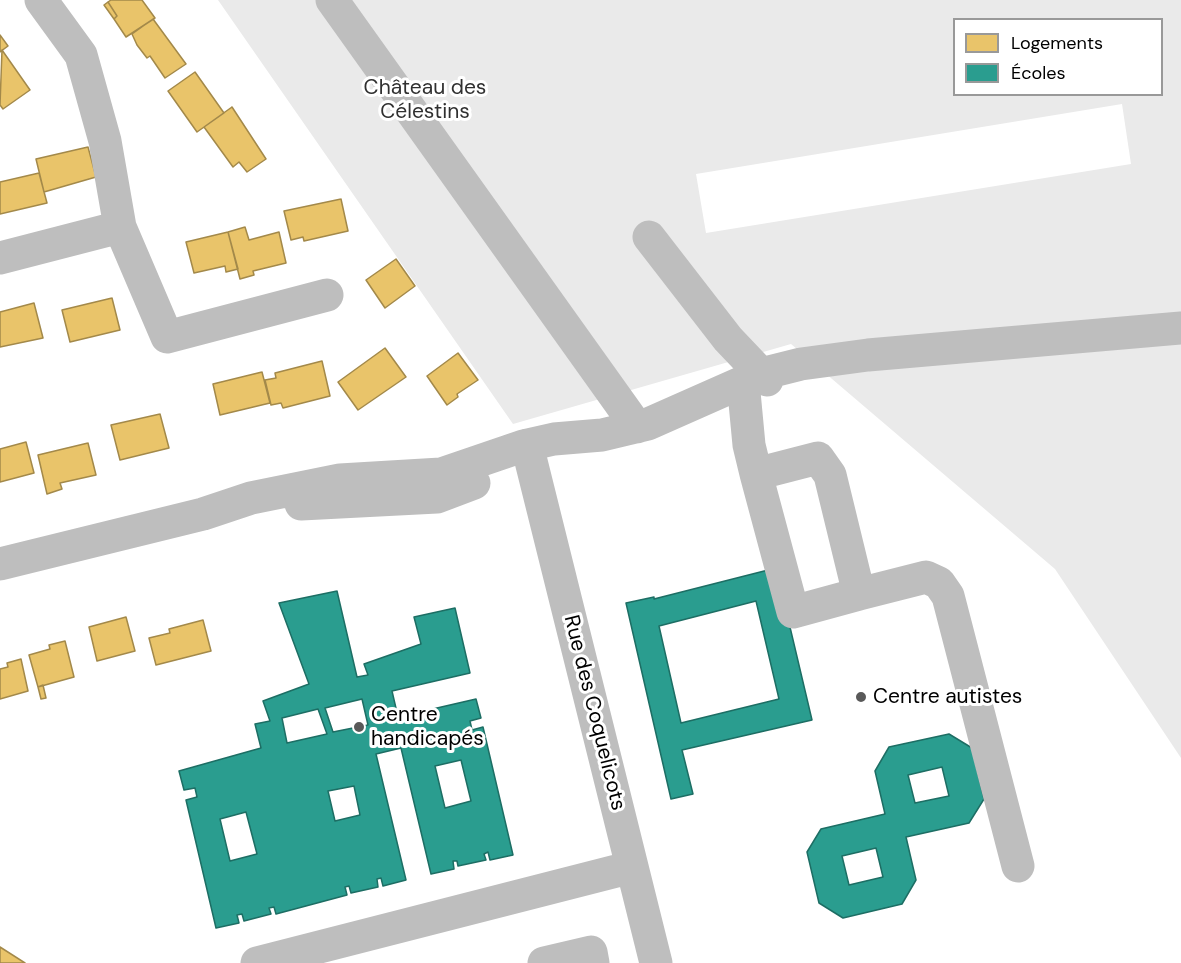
<!DOCTYPE html>
<meta charset="utf-8">
<style>
body{margin:0}
#map{position:relative;width:1181px;height:963px;overflow:hidden;background:#fff;font-family:"DM Sans",sans-serif}
canvas{display:block}
.legend{position:absolute;left:953px;top:18px;width:210px;height:78px;box-sizing:border-box;background:#fff;border:2px solid #999;margin:0;padding:8px 10px;list-style:none;font-size:18px;color:#000}
.legend li{display:flex;align-items:center;gap:12px;height:30px}
.legend b{width:30px;border:2px solid #999}
</style>
<div id="map">
<canvas width="1181" height="963"></canvas>
<ul class="legend">
<li><b style="height:16px;background:#e9c46a"></b>Logements</li>
<li><b style="height:16px;background:#2a9d8f"></b>Écoles</li>
</ul>
</div>
<script>
const c = document.querySelector('canvas').getContext('2d');
c.lineJoin = 'round';
function paint(path, color) { c.fillStyle = color; c.fill(path, 'evenodd'); }
const shape = rows => new Path2D(rows.map(r => 'M' + r).join(''));
function stroke(path, color, width, dash) { c.strokeStyle = color; c.lineWidth = width; c.lineCap = dash ? 'butt' : 'round'; c.setLineDash(dash || []); c.stroke(path); }
function write(font, color, halo, rows, align = 'center') {
  c.font = font + ' "DM Sans",sans-serif'; c.lineWidth = 6; c.setLineDash([]); c.textBaseline = 'middle'; c.strokeStyle = halo; c.fillStyle = color; for (const [text, x, y, turn = 0] of rows) {
    c.save(); c.translate(x, y); c.rotate((+turn || 0) * Math.PI / 180); c.textAlign = isNaN(turn) ? turn : align; if (halo) c.strokeText(text, 0, 0); c.fillText(text, 0, 0); c.restore();
  }
}
paint(shape([
 [218,0,1181,0,1181,758,1055,569,791,344,513,424],
 [954,20,1162,20,1162,94,954,94],
 [1122,104,1131,164,706,233,696,174]
]), '#eaeaea');
const homes = shape([
 [111,0,142,0,155,18,126,37,114,19,117,16,108,2,111,0],
 [108,2,117,16,114,19,104,5,108,2],
 [153,19,186,64,165,78,150,56,147,58,137,45,132,34,153,19],
 [0,35,8,46,0,52,0,35],
 [2,50,30,90,3,109,0,105,2,50],
 [195,72,224,113,197,132,168,91,195,72],
 [232,107,266,159,247,172,239,162,233,167,204,127,232,107],
 [88,147,96,177,44,192,36,159,88,147],
 [39,173,47,203,0,214,0,182,39,173],
 [341,199,348,231,304,241,303,237,291,240,284,211,341,199],
 [245,227,249,240,279,232,286,263,253,271,254,275,240,279,228,232,245,227],
 [228,232,238,269,226,272,225,266,194,273,186,242,228,232],
 [396,259,415,286,385,308,366,280,396,259],
 [112,298,120,330,70,342,62,310,112,298],
 [34,303,43,338,0,347,0,312,34,303],
 [385,348,406,377,358,410,338,382,385,348],
 [458,353,478,380,457,394,458,397,447,405,427,376,458,353],
 [322,361,330,396,283,408,281,403,271,405,265,380,276,378,275,373,322,361],
 [262,372,270,403,220,415,213,384,262,372],
 [160,414,169,448,120,460,111,425,160,414],
 [26,442,34,473,0,482,0,449,26,442],
 [88,443,96,475,60,483,62,489,47,494,38,455,88,443],
 [126,617,135,651,97,661,89,627,126,617],
 [203,620,211,651,156,665,149,638,170,633,169,629,203,620],
 [65,641,74,677,38,687,29,655,50,649,49,645,65,641],
 [21,659,28,691,0,699,0,669,8,667,7,663,21,659],
 [43,685,46,698,41,699,38,687,43,685],
 [0,947,25,963,0,963,0,947]
]);
paint(homes, '#e9c46a');
stroke(homes, '#a3894a', 1.5);
const schools = shape([
 [776,568,812,720,682,750,693,794,671,799,626,603,654,597,654,599,776,568],
 [756,601,779,699,681,723,659,626,756,601],
 [337,591,357,677,368,675,364,664,421,644,414,617,455,608,470,673,392,691,398,717,476,699,481,718,470,721,472,730,483,727,513,855,490,860,488,852,484,854,486,860,458,866,457,861,453,861,454,869,431,874,401,748,376,754,406,880,383,886,381,878,377,879,378,887,351,893,349,886,345,887,347,895,276,914,274,907,269,908,271,914,244,921,242,914,237,915,239,923,216,928,186,800,197,797,195,788,184,790,179,771,261,748,255,724,270,721,263,701,309,684,279,603,337,591],
 [362,699,368,725,333,732,325,708,362,699],
 [318,709,327,734,287,743,282,718,318,709],
 [461,760,471,801,445,808,435,766,461,760],
 [354,786,360,815,335,821,328,791,354,786],
 [246,812,257,854,230,861,220,819,246,812],
 [949,734,972,748,984,799,969,823,906,837,916,880,902,904,843,918,819,903,807,852,821,829,885,814,875,771,889,747,949,734],
 [942,767,949,796,915,803,908,775,942,767],
 [876,848,883,877,849,885,842,856,876,848]
]);
paint(schools, '#2a9d8f');
stroke(schools, '#1d6e64', 1.5);
stroke(shape([
 [41,0,81,55,105,141,120,227,167,337,327,295],
 [332,0,637,427],
 [649,237,728,339,767,380],
 [0,258,120,227],
 [744,392,749,445,756,474,793,612,859,594,830,475,818,458,756,474],
 [527,445,656,963],
 [301,504,437,497,474,483],
 [0,564,203,514,251,498,340,480,441,474,523,446,554,439,602,435,648,424,761,374,801,364,868,355,1181,328],
 [859,594,926,577,939,583,948,596,1018,866],
 [257,963,632,867],
 [544,963,591,952,593,963]
]), '#bebebe', 33);
for (const [x, y, r, color] of [
 [861,697,6,"#595959"],
 [359,727,6,"#595959"]
]) { const dot = new Path2D(); dot.arc(x, y, r, 0, 2 * Math.PI); c.fillStyle = color; c.fill(dot); stroke(dot, '#fff', 2); }
write('21px', '#303030', '#fff', [
 ["Château des",425,88],
 ["Célestins",425,112]
]);
write('21px', '#000', '#fff', [
 ["Centre autistes",873,697],
 ["Centre",371,715],
 ["handicapés",371,739]
], 'left');
write('21px', '#000', '#fff', [
 ["Rue des Coquelicots",594,713,76]
]);
</script>
